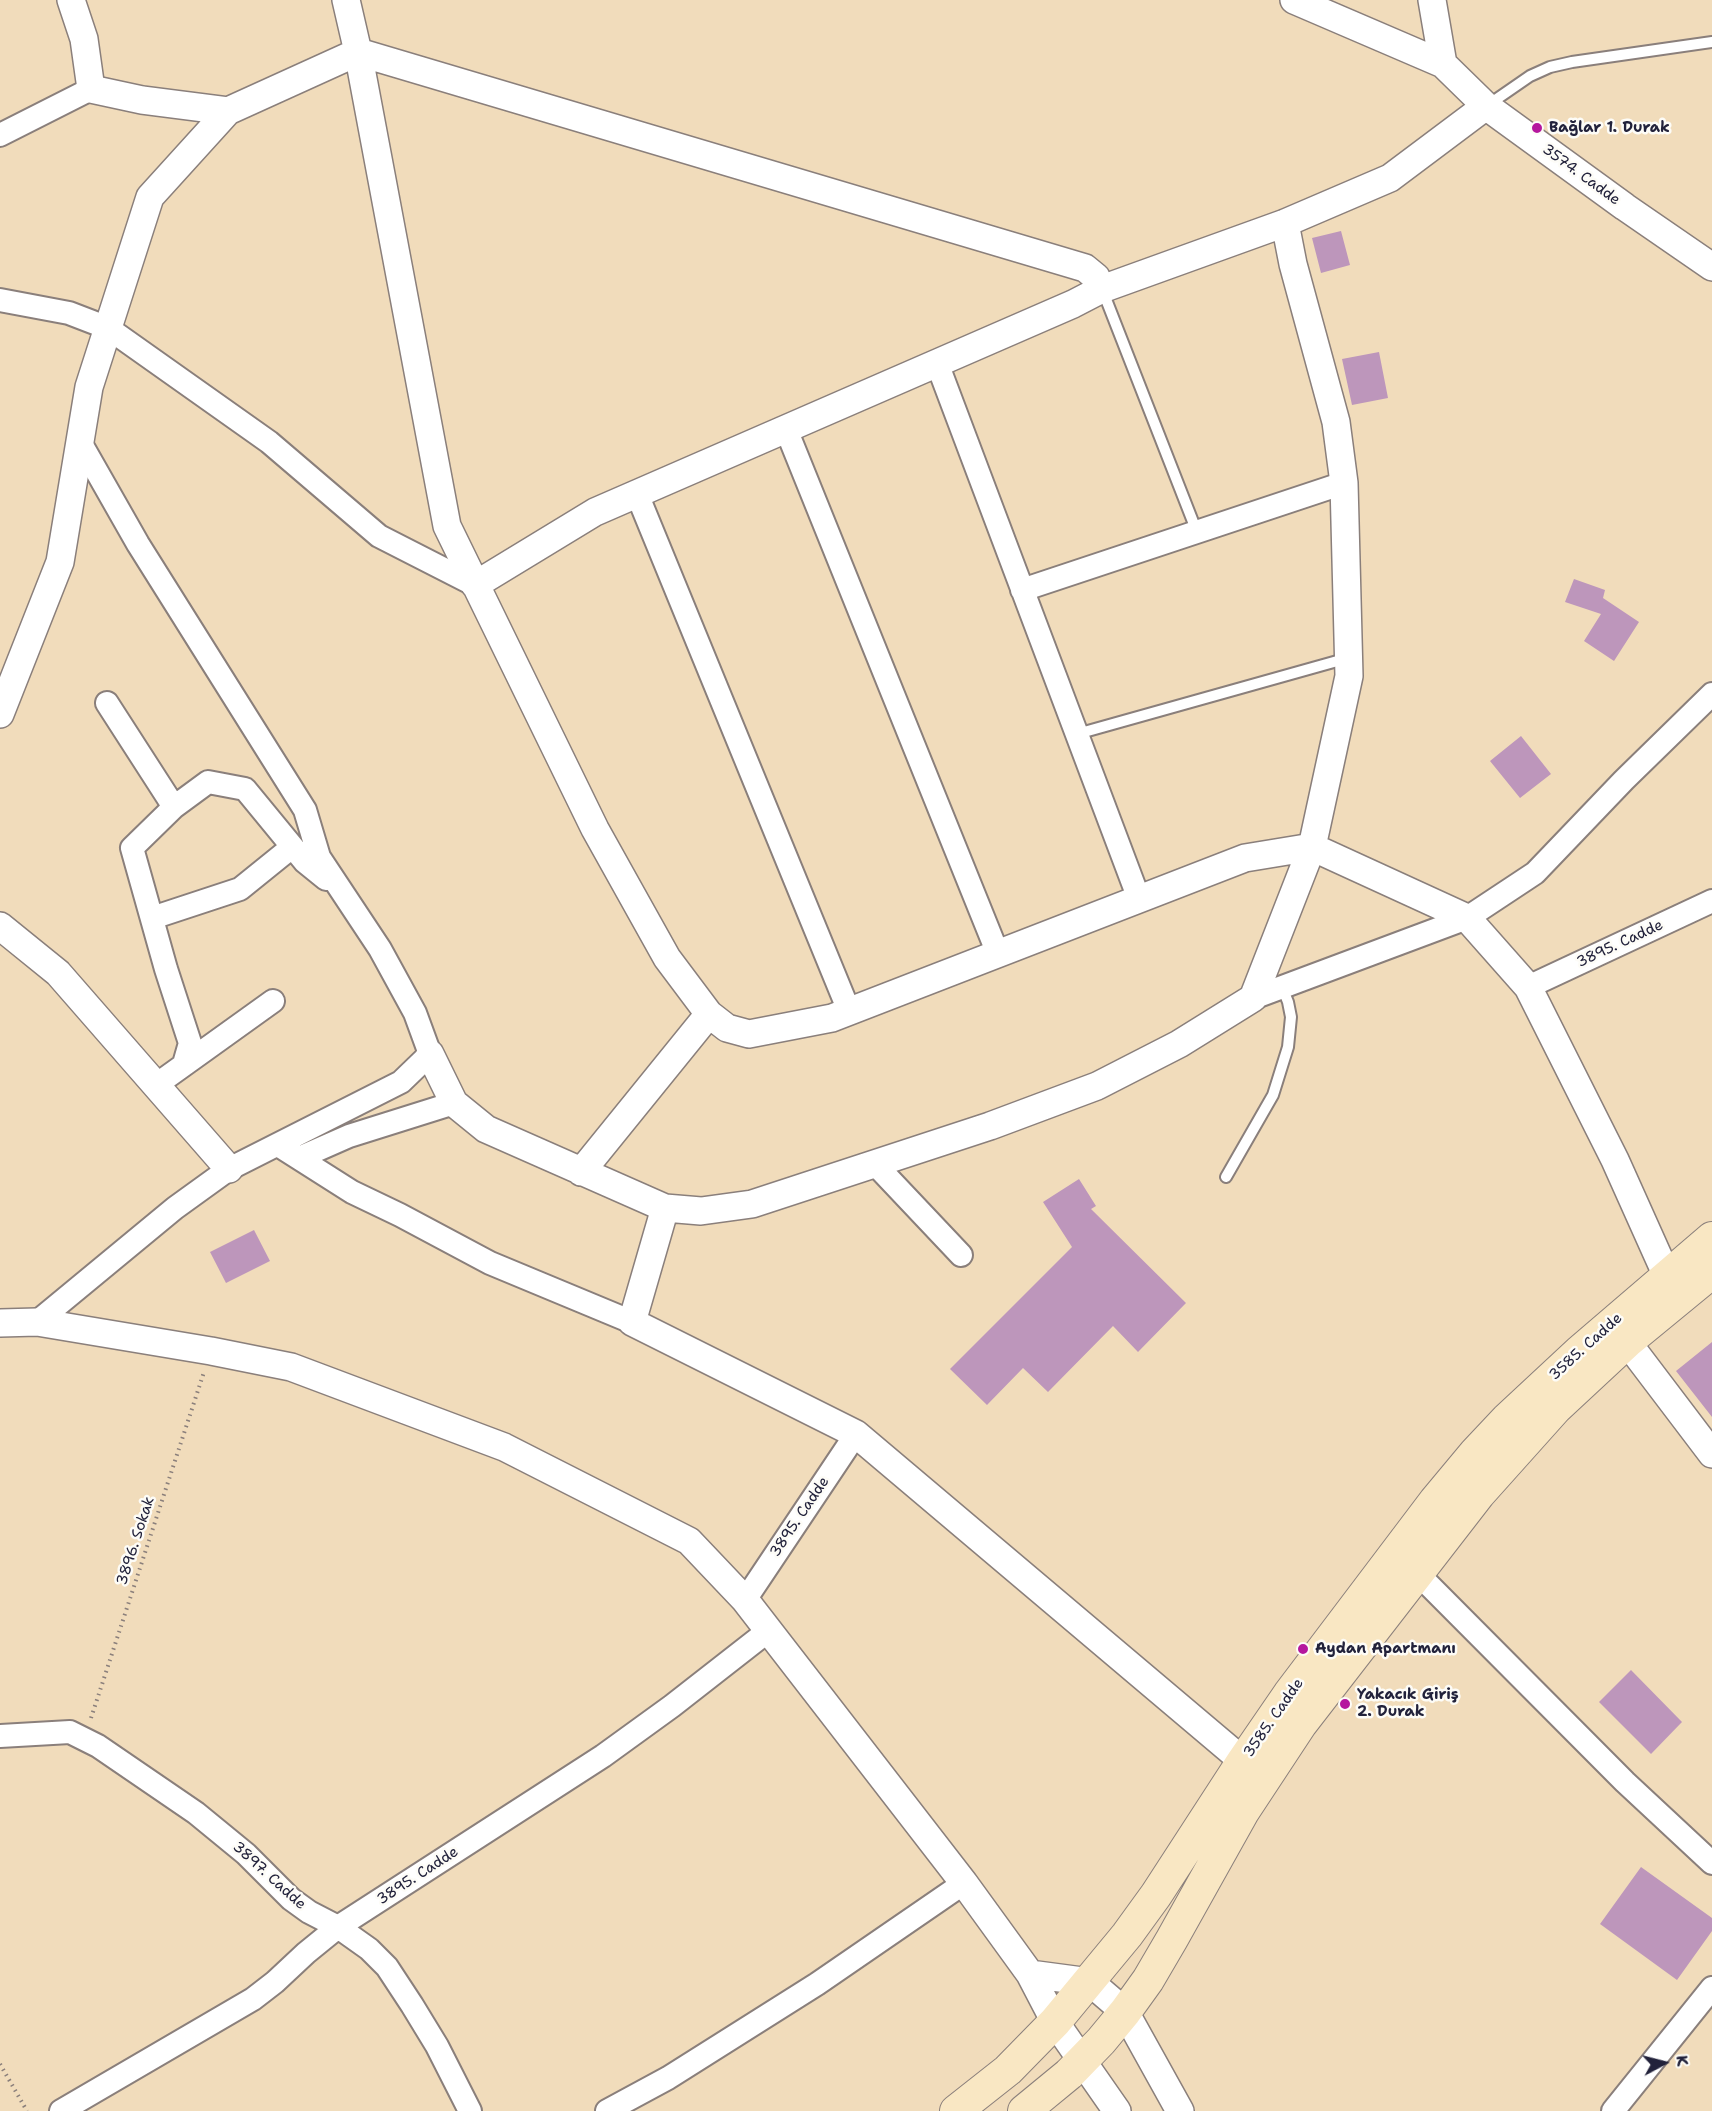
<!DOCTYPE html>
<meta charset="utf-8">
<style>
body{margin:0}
#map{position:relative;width:1712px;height:2111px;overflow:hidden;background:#f1dcbb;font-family:"Shantell Sans",sans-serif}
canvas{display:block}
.north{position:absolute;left:1634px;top:2033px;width:60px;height:60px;-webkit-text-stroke:4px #fdfcf7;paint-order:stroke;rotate:83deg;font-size:16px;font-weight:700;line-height:24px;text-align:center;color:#22223b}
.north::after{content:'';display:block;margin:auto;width:21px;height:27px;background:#22223b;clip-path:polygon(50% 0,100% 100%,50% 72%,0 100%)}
</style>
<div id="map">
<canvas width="1712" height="2111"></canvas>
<div class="north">K</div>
</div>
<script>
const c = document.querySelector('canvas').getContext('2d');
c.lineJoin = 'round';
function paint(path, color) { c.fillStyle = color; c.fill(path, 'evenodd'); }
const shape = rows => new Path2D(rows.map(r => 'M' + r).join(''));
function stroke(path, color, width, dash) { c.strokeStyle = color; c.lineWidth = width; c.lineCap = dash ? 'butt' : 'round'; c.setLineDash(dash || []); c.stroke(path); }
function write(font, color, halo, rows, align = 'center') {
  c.font = font + ' "Shantell Sans",sans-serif'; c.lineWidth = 5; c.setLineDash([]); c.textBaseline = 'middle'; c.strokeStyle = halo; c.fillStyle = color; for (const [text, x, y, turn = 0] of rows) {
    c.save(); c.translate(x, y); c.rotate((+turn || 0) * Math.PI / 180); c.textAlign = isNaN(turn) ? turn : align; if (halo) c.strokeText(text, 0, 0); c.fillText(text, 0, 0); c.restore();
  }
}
paint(shape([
 [1341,231,1350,265,1321,273,1312,238],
 [1379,352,1388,398,1352,405,1342,359],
 [1574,579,1605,590,1603,598,1639,622,1614,661,1584,641,1601,614,1565,602],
 [1521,736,1551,774,1520,798,1490,761],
 [1079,1179,1096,1206,1091,1209,1186,1303,1138,1352,1113,1326,1048,1392,1023,1368,987,1405,950,1369,1072,1247,1043,1202],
 [254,1230,270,1261,226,1283,210,1252],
 [1712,1342,1712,1417,1676,1371],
 [1631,1670,1682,1722,1651,1754,1599,1702],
 [1641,1867,1712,1918,1712,1931,1677,1980,1600,1924]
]), '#bd96bb');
const service = shape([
 [1488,105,1530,76,1550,67,1572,62,1712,42],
 [1102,289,1197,532],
 [1077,734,1348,658],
 [1226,1177,1273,1095,1288,1047,1291,1017,1288,1002,1282,987]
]);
const minor = shape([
 [0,135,91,89],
 [0,300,69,313,108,328,269,442,379,536,475,585],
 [937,363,1139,899],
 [786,429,998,954],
 [637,494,849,1011],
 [1022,590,1344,483],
 [107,703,174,807],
 [152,918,240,889,292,847],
 [1528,987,1712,901],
 [1253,998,1467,918,1535,873,1624,780,1712,694],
 [184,1064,190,1043,166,969,132,848,174,807,208,782,245,789,305,862,326,879],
 [156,1085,273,1001],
 [278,1145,352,1192,400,1215,490,1263,632,1322],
 [299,1158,349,1136,454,1103],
 [875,1164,961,1255],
 [37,1322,175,1208,229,1169,401,1082,430,1054,415,1013,380,949,319,857,305,810,138,544,80,442],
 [1417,1573,1625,1782,1712,1863],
 [745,1600,856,1434],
 [0,1736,70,1732,98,1746,196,1813,246,1854,291,1899,309,1912,338,1927,369,1949,387,1967,412,2005,437,2046,470,2111],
 [61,2111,253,1999,275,1982,306,1953,338,1927,603,1756,672,1706,768,1631],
 [607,2111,668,2078,817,1984,964,1883],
 [1613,2111,1712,1988]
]);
const tertiary = shape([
 [71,0,84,39,91,89,142,100,228,111],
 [346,0,358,52,447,526,595,829,667,958,709,1014,727,1028,749,1034,832,1018,1245,858,1312,847,1467,918,1528,987,1615,1160,1667,1276],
 [1294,0,1443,64,1486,106,1625,207,1712,267],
 [1432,0,1443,64],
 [475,585,595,512,1073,304,1102,289,1285,223,1390,178,1486,106],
 [0,714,60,562,89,387,150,197,228,111,358,52,1085,268,1096,277,1102,289],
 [0,926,58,973,229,1169],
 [430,1054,454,1103,486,1129,665,1208,701,1211,752,1204,990,1126,1097,1086,1179,1044,1253,998,1312,847,1349,676,1344,483,1336,422,1293,264,1285,223],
 [581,1172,709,1014],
 [665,1208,632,1322,856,1434,1243,1761],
 [0,1323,37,1322,211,1351,291,1367,504,1447,689,1541,745,1600,964,1883,1030,1974,1055,2022,1117,2111],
 [1627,1342,1712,1454],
 [1030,1974,1090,1982,1125,2012,1180,2111]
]);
const secondary = shape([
 [956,2111,1008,2070,1055,2022,1127,1935,1156,1895,1243,1761,1289,1694,1435,1501,1475,1453,1507,1419,1579,1352,1712,1238],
 [1024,2111,1069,2074,1101,2041,1125,2012,1148,1980,1172,1939,1243,1812,1301,1724,1479,1494,1556,1408,1627,1342,1712,1272]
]);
stroke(service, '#8a7f7b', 14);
stroke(minor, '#8a7f7b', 26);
stroke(tertiary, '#8a7f7b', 30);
stroke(secondary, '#8a7f7b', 34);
stroke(shape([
 [91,1718,204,1372],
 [0,2064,27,2111]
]), '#8a7f7b', 4, [1.5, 4.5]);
stroke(service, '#fff', 10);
stroke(minor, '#fff', 22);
stroke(tertiary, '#fff', 27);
stroke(secondary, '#f9e7c3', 32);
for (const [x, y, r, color] of [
 [1537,128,6,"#b5179e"],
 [1303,1649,6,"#b5179e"],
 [1345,1704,6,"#b5179e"]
]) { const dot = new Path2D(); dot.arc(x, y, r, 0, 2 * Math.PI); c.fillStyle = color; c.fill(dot); stroke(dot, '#fdfcf7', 2); }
write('bold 15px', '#22223b', '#fdfcf7', [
 ["Bağlar 1. Durak",1549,128],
 ["Aydan Apartmanı",1315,1649],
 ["Yakacık Giriş",1357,1695],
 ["2. Durak",1357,1712]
], 'left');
write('15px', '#22223b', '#fdfcf7', [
 ["3574. Cadde",1581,175,36],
 ["3895. Cadde",1620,944,-25],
 ["3585. Cadde",1586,1347,-42],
 ["3895. Cadde",800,1517,-56],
 ["3896. Sokak",136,1541,-72],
 ["3585. Cadde",1274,1718,-55],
 ["3897. Cadde",269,1876,42],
 ["3895. Cadde",418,1876,-33]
]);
</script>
